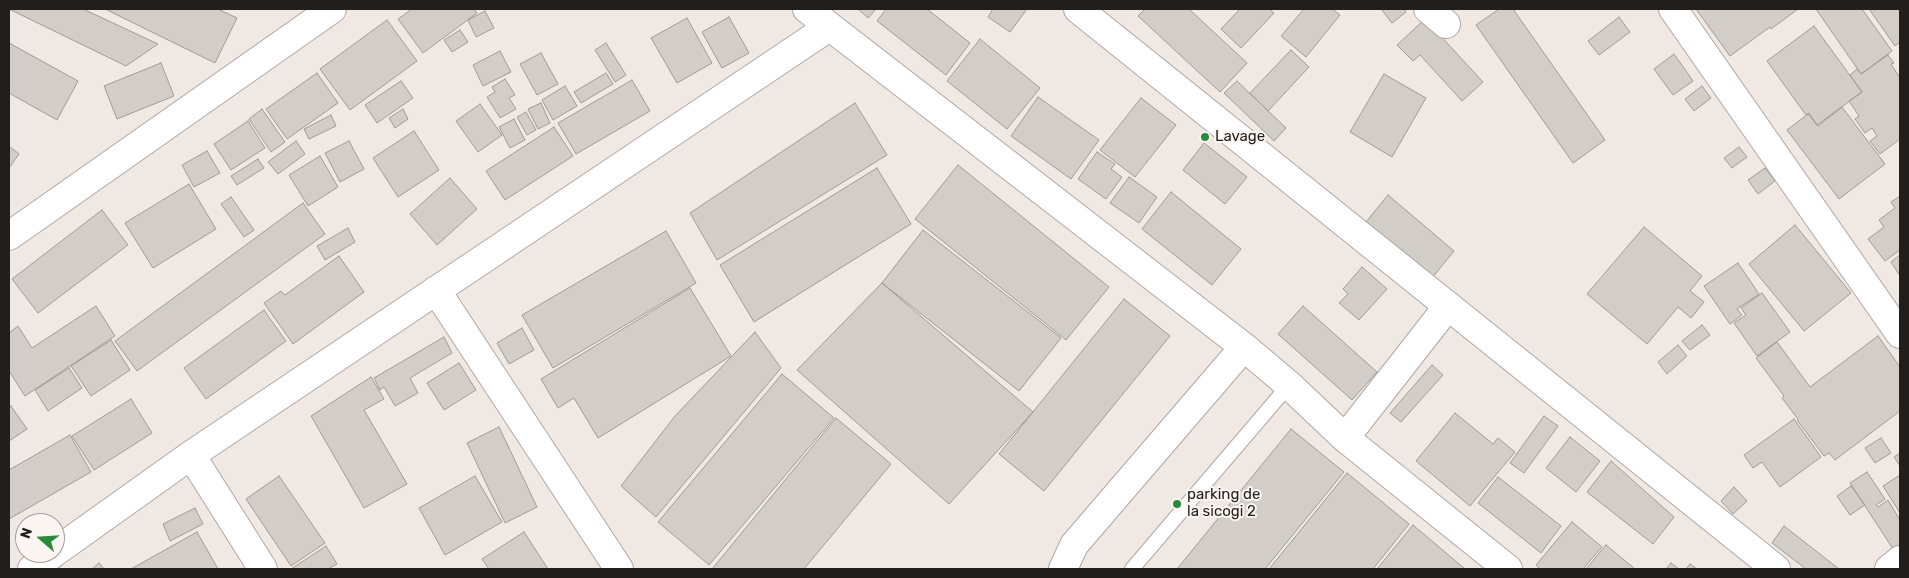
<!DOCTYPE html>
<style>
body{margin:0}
#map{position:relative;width:1909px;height:578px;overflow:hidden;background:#f0e8e3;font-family:Rubik,sans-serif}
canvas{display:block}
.frame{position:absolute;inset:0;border:10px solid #211e1c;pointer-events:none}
.north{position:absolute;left:15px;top:513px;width:50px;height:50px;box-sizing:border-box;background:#fdf5f1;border:1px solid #a59f9c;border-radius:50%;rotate:289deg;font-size:14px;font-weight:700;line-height:20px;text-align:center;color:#211e1c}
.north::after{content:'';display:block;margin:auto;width:18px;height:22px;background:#2c8a3c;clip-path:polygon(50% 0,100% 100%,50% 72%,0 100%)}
</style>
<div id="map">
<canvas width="1909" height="578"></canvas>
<div class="frame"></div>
<div class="north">N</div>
</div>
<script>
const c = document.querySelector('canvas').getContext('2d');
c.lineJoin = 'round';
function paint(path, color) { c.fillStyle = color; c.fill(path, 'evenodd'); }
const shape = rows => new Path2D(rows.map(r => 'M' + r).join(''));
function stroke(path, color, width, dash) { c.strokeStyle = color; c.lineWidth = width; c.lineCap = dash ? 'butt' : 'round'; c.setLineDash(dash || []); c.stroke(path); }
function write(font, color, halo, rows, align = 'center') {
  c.font = font + ' Rubik,sans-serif'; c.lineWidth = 4; c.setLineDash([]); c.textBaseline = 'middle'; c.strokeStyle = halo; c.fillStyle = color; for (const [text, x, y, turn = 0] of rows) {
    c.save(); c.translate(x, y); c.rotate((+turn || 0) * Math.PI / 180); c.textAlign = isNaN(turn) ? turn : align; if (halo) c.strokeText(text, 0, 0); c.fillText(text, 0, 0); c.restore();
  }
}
const building = shape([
 [9,9,83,9,158,44,126,66,9,9],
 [105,9,218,9,237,18,215,63,105,9],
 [412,9,474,9,477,13,423,53,398,19,412,9],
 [858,9,876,9,868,18,858,9],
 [886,9,927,9,970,43,946,75,877,21,886,9],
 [993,9,1027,9,1010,32,988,17,993,9],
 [1145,9,1189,9,1247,63,1220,92,1138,16,1145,9],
 [1240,9,1269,9,1274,13,1241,48,1221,29,1240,9],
 [1304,9,1332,9,1340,15,1306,57,1281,36,1304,9],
 [1381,9,1404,9,1406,12,1392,23,1381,9],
 [1499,9,1513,9,1605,140,1573,163,1476,25,1499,9],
 [1696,9,1798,9,1771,29,1770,27,1730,56,1696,9],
 [1816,9,1862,9,1892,51,1861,74,1816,9],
 [1869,9,1900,9,1900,42,1895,46,1869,9],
 [485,11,494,28,476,37,468,20,485,11],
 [729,17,749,53,722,68,702,32,729,17],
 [1619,17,1630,32,1599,55,1588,41,1619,17],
 [687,18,712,63,677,83,651,38,687,18],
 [1425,19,1483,82,1462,101,1420,55,1413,61,1397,45,1425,19],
 [387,20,417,61,350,110,320,69,387,20],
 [1814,26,1862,92,1817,125,1809,113,1806,115,1767,61,1814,26],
 [460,30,468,42,452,52,444,40,460,30],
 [980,39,1040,88,1007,129,947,81,980,39],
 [9,43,78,81,57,120,9,93,9,43],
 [606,43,626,75,615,82,595,50,606,43],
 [1291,50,1309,67,1268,111,1250,93,1291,50],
 [500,51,511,72,483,86,473,65,500,51],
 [541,53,558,84,537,95,520,64,541,53],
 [1674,54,1693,81,1673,95,1654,69,1674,54],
 [1888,55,1894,63,1891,64,1900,78,1900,139,1880,154,1870,141,1877,136,1872,128,1865,133,1855,119,1859,116,1849,101,1862,92,1850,75,1857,69,1861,74,1888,55],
 [161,63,174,96,117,119,104,86,161,63],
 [317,73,338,103,287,139,266,109,317,73],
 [606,73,613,84,581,103,574,92,606,73],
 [1384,74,1426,98,1392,157,1350,132,1384,74],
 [505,79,515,95,509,98,516,109,500,118,487,97,495,92,492,87,505,79],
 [632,80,650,111,576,154,558,123,632,80],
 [401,81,413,98,377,123,365,105,401,81],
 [1237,81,1286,128,1274,141,1224,93,1237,81],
 [565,86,577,106,553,120,542,100,565,86],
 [1702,86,1711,98,1694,111,1685,99,1702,86],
 [1038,97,1099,140,1071,179,1011,136,1038,97],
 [1141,98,1176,125,1135,177,1100,150,1141,98],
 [541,103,550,123,538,129,528,109,541,103],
 [855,103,887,155,717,260,690,213,855,103],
 [480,104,502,135,478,152,456,121,480,104],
 [1842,107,1885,164,1839,199,1787,130,1808,114,1818,126,1842,107],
 [262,109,285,142,271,152,249,119,262,109],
 [403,109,408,119,395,128,389,118,403,109],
 [526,112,536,130,527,135,517,117,526,112],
 [331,115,336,126,309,139,304,129,331,115],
 [514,119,525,140,510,148,499,127,514,119],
 [248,121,265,148,231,170,214,144,248,121],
 [554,127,573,156,505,200,486,171,554,127],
 [414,131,439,170,398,197,373,158,414,131],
 [296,141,305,154,278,174,268,162,296,141],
 [349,141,364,169,340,182,325,153,349,141],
 [1204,143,1247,177,1225,204,1183,170,1204,143],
 [9,146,19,154,9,168,9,146],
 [1739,147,1747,157,1732,168,1724,158,1739,147],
 [207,151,220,173,194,187,182,165,207,151],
 [1097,152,1115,164,1111,169,1122,177,1106,199,1078,179,1097,152],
 [320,156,338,187,308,206,289,175,320,156],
 [258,159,264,168,237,185,231,176,258,159],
 [958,165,1109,287,1066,340,915,219,958,165],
 [877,168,911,224,754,322,720,265,877,168],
 [1765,168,1775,181,1758,194,1748,180,1765,168],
 [1129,177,1157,197,1139,223,1110,203,1129,177],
 [450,178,477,209,437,245,410,214,450,178],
 [189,184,216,229,153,268,125,223,189,184],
 [1171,192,1241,249,1212,285,1142,229,1171,192],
 [1388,195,1454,251,1432,278,1366,222,1388,195],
 [1900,196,1900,250,1885,261,1868,239,1884,227,1879,220,1895,208,1891,202,1900,196],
 [231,197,254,230,244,237,221,204,231,197],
 [303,203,325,234,137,371,115,341,303,203],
 [102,210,128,245,38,313,12,279,102,210],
 [1795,225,1851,293,1804,331,1749,264,1795,225],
 [1644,227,1702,276,1690,291,1704,302,1691,318,1678,307,1647,344,1587,294,1644,227],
 [348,228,355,242,325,260,317,246,348,228],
 [923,230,1061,338,1019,391,882,283,923,230],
 [666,231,696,283,553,368,522,315,666,231],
 [1900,255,1900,276,1891,262,1900,255],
 [339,256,364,292,293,344,264,303,281,291,285,295,339,256],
 [1738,263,1759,294,1737,309,1742,315,1730,324,1704,286,1738,263],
 [1362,267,1387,289,1359,320,1339,303,1348,294,1343,289,1362,267],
 [882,283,1033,412,949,504,797,370,882,283],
 [690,288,731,356,598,438,574,398,558,408,541,379,690,288],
 [1762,293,1790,332,1757,356,1734,323,1746,315,1741,308,1762,293],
 [1124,299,1170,336,1044,491,999,454,1124,299],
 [96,306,115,336,25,396,9,371,9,333,18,326,32,348,96,306],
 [1303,306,1377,372,1352,400,1278,334,1303,306],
 [264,310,286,341,206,399,184,368,264,310],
 [1702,325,1710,335,1690,350,1682,341,1702,325],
 [522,328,534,350,509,364,497,343,522,328],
 [755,332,781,368,656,517,621,486,675,416,755,332],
 [1878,336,1900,367,1900,411,1835,460,1829,453,1824,456,1797,420,1798,419,1782,398,1784,396,1756,358,1777,342,1810,387,1878,336],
 [444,337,452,353,410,378,418,393,395,406,384,387,380,390,374,378,444,337],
 [111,340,130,370,91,396,71,366,111,340],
 [1678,345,1687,356,1667,374,1658,362,1678,345],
 [459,363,476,390,444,410,427,383,459,363],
 [1432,365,1443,375,1401,422,1390,413,1432,365],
 [69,368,82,388,48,411,35,390,69,368],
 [782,374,834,418,709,565,658,522,782,374],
 [371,377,384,399,364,410,407,484,364,508,311,416,371,377],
 [131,399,152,433,94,470,72,436,131,399],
 [11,406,27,429,9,441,9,407,11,406],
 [1455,413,1493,444,1498,438,1515,452,1470,506,1416,461,1455,413],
 [1544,416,1558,426,1524,473,1510,463,1544,416],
 [836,418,891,464,804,569,712,569,836,418],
 [1794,419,1821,457,1780,487,1762,462,1753,468,1744,455,1794,419],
 [499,427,537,507,505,523,467,443,499,427],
 [1291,429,1344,472,1265,569,1177,569,1291,429],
 [70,435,91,472,9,519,9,470,70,435],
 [1570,437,1600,461,1576,492,1546,468,1570,437],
 [1881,438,1891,453,1875,463,1865,448,1881,438],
 [1900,453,1900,466,1894,457,1900,453],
 [1611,461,1674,517,1653,544,1587,492,1611,461],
 [1867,472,1885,499,1876,505,1878,507,1888,500,1900,520,1900,552,1897,555,1850,483,1867,472],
 [1347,473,1409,524,1373,569,1269,569,1347,473],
 [1900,475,1900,513,1883,486,1900,475],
 [279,476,325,543,291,566,246,499,279,476],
 [475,476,502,522,445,555,419,508,475,476],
 [1498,477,1561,526,1541,553,1478,503,1498,477],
 [1851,486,1865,505,1850,515,1837,496,1851,486],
 [1734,487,1747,501,1733,514,1721,501,1734,487],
 [195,508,203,524,170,541,163,524,195,508],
 [1572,522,1602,547,1583,569,1540,569,1536,565,1572,522],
 [1413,525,1465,569,1377,569,1413,525],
 [1784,526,1839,569,1806,569,1772,543,1784,526],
 [197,532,218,569,131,569,197,532],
 [524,532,548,569,489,569,482,559,524,532],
 [1606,545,1635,569,1586,569,1606,545],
 [326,546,337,564,328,569,291,569,326,546],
 [99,563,104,569,92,569,99,563],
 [1671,563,1679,569,1666,569,1671,563],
 [1690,564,1697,569,1686,569,1690,564]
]);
paint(building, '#d3cdc7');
stroke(building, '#a09a95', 1);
const service = shape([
 [1132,569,1289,385]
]);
const minor = shape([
 [807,9,1244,347,1289,385,1345,438,1508,569],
 [1428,9,1446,24],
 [1673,9,1900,334],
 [9,236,332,9],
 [436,290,619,569],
 [1345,438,1448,306],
 [191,455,263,569],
 [55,552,191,455,829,27],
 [32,569,54,553],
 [1063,569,1074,545,1244,347],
 [1889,569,1900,560]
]);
const tertiary = shape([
 [1078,9,1776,569]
]);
stroke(service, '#b0a8a5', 16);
stroke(minor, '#b0a8a5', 30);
stroke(tertiary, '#b0a8a5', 30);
stroke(service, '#fff', 14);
stroke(minor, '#fff', 28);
stroke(tertiary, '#fff', 28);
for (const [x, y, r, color] of [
 [1205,137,5,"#2c8a3c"],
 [1177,504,5,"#2c8a3c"]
]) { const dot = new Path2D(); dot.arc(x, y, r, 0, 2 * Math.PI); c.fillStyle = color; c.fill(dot); stroke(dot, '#fdf5f1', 2); }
write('15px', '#211e1c', '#fdf5f1', [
 ["Lavage",1215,137],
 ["parking de",1187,495],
 ["la sicogi 2",1187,512]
], 'left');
</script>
